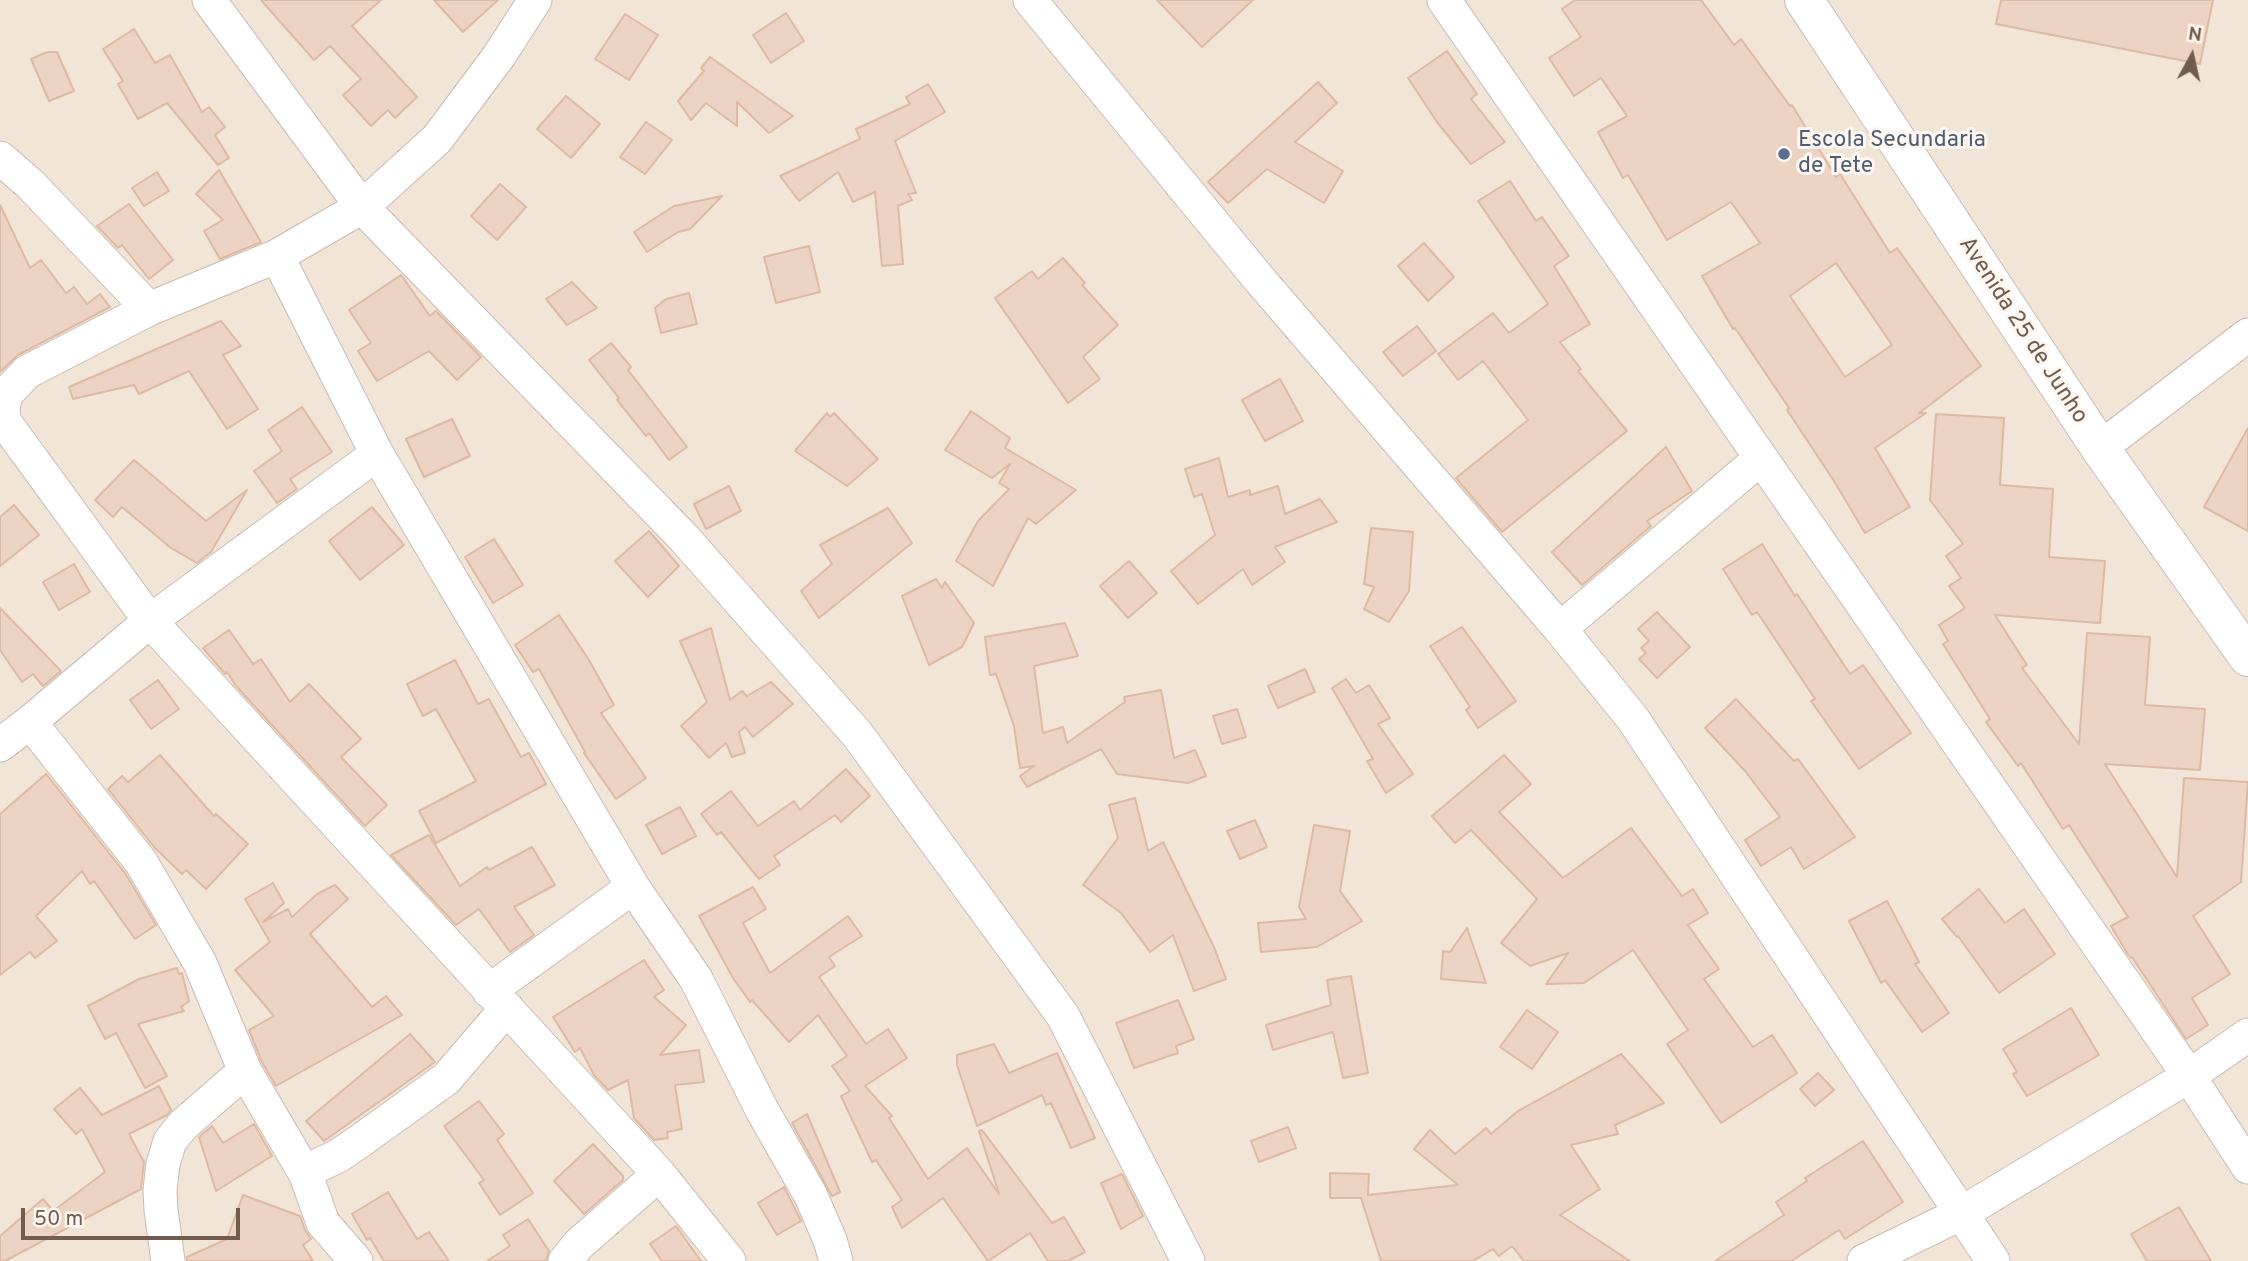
<!DOCTYPE html>
<style>
body{margin:0}
#map{position:relative;width:2248px;height:1261px;overflow:hidden;background:#faf3e8;font-family:Overpass,sans-serif}
canvas{display:block}
.north{position:absolute;left:2157px;top:21px;width:70px;height:70px;-webkit-text-stroke:5px #fdf7ef;paint-order:stroke;rotate:8deg;font-size:19px;font-weight:700;line-height:28px;text-align:center;color:#725b4f}
.north::after{content:'';display:block;margin:auto;width:24px;height:32px;background:#725b4f;clip-path:polygon(50% 0,100% 100%,50% 72%,0 100%)}
.scale{position:absolute;left:21px;top:1208px;width:219px;height:32px;box-sizing:border-box;border:4px solid #725b4f;border-top:0;padding-left:9px;font-size:21px;line-height:24px;white-space:nowrap;color:#725b4f;-webkit-text-stroke:5px #fdf7ef;paint-order:stroke}
</style>
<div id="map">
<canvas width="2248" height="1261"></canvas>
<div class="north">N</div>
<div class="scale">50 m</div>
</div>
<script>
const c = document.querySelector('canvas').getContext('2d');
c.lineJoin = 'round';
function paint(path, color) { c.fillStyle = color; c.fill(path, 'evenodd'); }
const shape = rows => new Path2D(rows.map(r => 'M' + r).join(''));
function stroke(path, color, width, dash) { c.strokeStyle = color; c.lineWidth = width; c.lineCap = dash ? 'butt' : 'round'; c.setLineDash(dash || []); c.stroke(path); }
function write(font, color, halo, rows, align = 'center') {
  c.font = font + ' Overpass,sans-serif'; c.lineWidth = 6; c.setLineDash([]); c.textBaseline = 'middle'; c.strokeStyle = halo; c.fillStyle = color; for (const [text, x, y, turn = 0] of rows) {
    c.save(); c.translate(x, y); c.rotate((+turn || 0) * Math.PI / 180); c.textAlign = isNaN(turn) ? turn : align; if (halo) c.strokeText(text, 0, 0); c.fillText(text, 0, 0); c.restore();
  }
}
paint(shape([
 [0,0,2248,0,2248,1261,0,1261]
]), '#f1e5d8');
const building = shape([
 [261,0,381,0,352,26,417,97,395,118,388,110,371,126,343,95,361,79,330,46,314,60,261,0],
 [434,0,498,0,463,32,434,0],
 [1157,0,1253,0,1202,47,1157,0],
 [1575,0,1701,0,1734,45,1741,39,1790,106,1792,105,1836,177,1840,174,1890,253,1897,248,1981,366,1919,413,1926,413,1875,448,1910,507,1865,533,1834,481,1787,410,1789,408,1735,328,1733,329,1702,276,1760,243,1731,202,1667,240,1628,175,1623,178,1598,132,1627,116,1601,78,1574,96,1549,58,1581,37,1562,9,1575,0],
 [1836,263,1892,345,1845,377,1790,296,1836,263],
 [2001,0,2213,0,2200,64,1996,24,2001,0],
 [786,13,804,41,771,63,753,35,786,13],
 [625,14,658,35,629,80,595,59,625,14],
 [134,29,155,63,170,55,202,112,209,107,225,127,215,135,229,158,218,165,167,103,138,119,118,84,123,81,103,49,134,29],
 [1447,51,1477,94,1471,99,1505,142,1471,164,1437,122,1408,78,1447,51],
 [47,52,57,52,74,91,49,101,31,59,47,52],
 [710,57,793,116,769,133,737,102,737,126,706,103,691,120,678,101,704,71,701,68,710,57],
 [1318,82,1337,103,1295,142,1343,171,1324,203,1267,169,1228,203,1208,182,1318,82],
 [928,84,945,112,895,141,916,193,908,194,912,200,898,206,903,264,882,266,875,192,853,202,838,172,799,201,780,176,860,139,856,129,910,104,906,97,928,84],
 [566,96,600,124,571,158,537,129,566,96],
 [646,122,672,140,645,174,620,157,646,122],
 [219,170,261,242,220,259,204,231,223,220,196,194,219,170],
 [157,172,169,191,144,206,132,188,157,172],
 [1510,181,1536,221,1542,217,1569,256,1554,266,1590,324,1560,342,1581,369,1578,371,1627,431,1502,532,1456,478,1528,420,1483,361,1458,380,1438,354,1493,313,1509,333,1548,304,1478,201,1510,181],
 [500,184,526,207,497,240,471,216,500,184],
 [722,196,690,229,678,232,647,252,634,232,674,206,722,196],
 [129,204,173,260,149,279,122,245,118,248,97,226,129,204],
 [0,205,30,268,41,260,66,293,74,287,87,304,100,294,110,307,18,355,0,372,0,205],
 [1424,243,1454,277,1428,301,1398,266,1424,243],
 [809,246,820,292,776,303,764,257,809,246],
 [1063,258,1085,283,1082,285,1118,325,1083,357,1100,379,1068,403,995,298,1032,271,1038,279,1063,258],
 [401,275,430,316,436,311,481,357,457,380,429,351,377,381,358,351,371,343,349,310,401,275],
 [572,282,597,308,567,325,546,299,572,282],
 [689,293,697,324,661,333,655,308,666,299,689,293],
 [221,321,241,346,223,355,258,409,227,429,189,371,139,394,134,385,73,399,69,387,221,321],
 [1417,326,1436,351,1403,376,1383,352,1417,326],
 [611,343,631,367,628,370,687,447,669,460,649,433,646,436,617,400,619,398,589,360,611,343],
 [1280,379,1303,421,1265,441,1242,400,1280,379],
 [302,407,332,452,290,479,297,489,277,503,254,471,282,451,268,430,302,407],
 [971,411,1010,438,1005,448,1076,490,1036,524,1028,518,993,586,956,561,978,521,1009,489,999,483,1010,464,992,478,945,450,971,411],
 [827,413,830,417,834,413,878,459,847,486,795,451,827,413],
 [1936,414,2004,418,2000,485,2053,489,2049,557,2105,561,2100,623,1995,615,2027,665,2022,668,2079,744,2087,633,2150,637,2145,705,2205,709,2200,770,2105,764,2177,877,2184,778,2248,782,2241,882,2193,916,2230,974,2192,998,2208,1025,2186,1039,2132,957,2131,958,2127,953,2111,926,2128,917,2069,825,2063,829,2021,763,2018,766,1986,722,1990,719,1943,644,1948,641,1939,625,1965,608,1949,586,1961,578,1946,556,1963,544,1930,500,1936,414],
 [452,419,470,456,424,477,406,439,452,419],
 [2248,428,2248,531,2204,507,2248,428],
 [1666,447,1692,491,1647,521,1651,526,1582,585,1552,552,1666,447],
 [1219,458,1228,497,1250,490,1250,495,1278,486,1285,514,1320,499,1337,522,1275,547,1285,562,1252,585,1243,569,1198,604,1171,571,1215,535,1202,494,1194,497,1185,469,1219,458],
 [134,460,206,521,247,490,211,552,197,563,171,548,122,507,113,517,95,500,134,460],
 [729,486,741,511,706,529,694,504,729,486],
 [14,505,39,535,0,566,0,517,14,505],
 [372,507,404,545,360,580,329,541,372,507],
 [888,508,912,543,819,618,801,591,832,564,820,545,888,508],
 [1371,528,1413,532,1409,591,1389,622,1364,609,1374,587,1364,584,1371,528],
 [649,531,679,566,648,597,615,561,649,531],
 [494,539,523,585,493,603,465,557,494,539],
 [1762,544,1795,596,1797,594,1850,674,1863,665,1911,733,1859,769,1811,701,1815,699,1757,612,1752,615,1723,569,1762,544],
 [1129,561,1157,593,1128,618,1100,586,1129,561],
 [74,564,90,592,59,610,43,582,74,564],
 [936,579,942,588,945,582,974,623,962,647,929,665,902,596,936,579],
 [0,608,61,671,43,686,33,674,22,682,0,650,0,608],
 [1657,612,1690,647,1657,678,1639,659,1646,653,1641,648,1649,641,1638,629,1657,612],
 [559,615,589,660,614,705,601,713,646,778,616,799,584,753,585,752,539,669,533,672,515,645,559,615],
 [1065,623,1078,656,1034,666,1043,733,1063,727,1067,743,1125,702,1124,697,1161,690,1174,758,1195,750,1206,776,1188,783,1117,774,1101,749,1027,787,1020,776,1034,766,1020,768,1014,726,996,674,990,675,985,637,1065,623],
 [1462,627,1516,701,1478,728,1466,710,1470,707,1430,646,1462,627],
 [711,628,730,700,742,691,747,696,771,682,793,704,753,737,745,727,739,732,745,753,732,757,726,743,709,758,681,726,707,702,680,641,711,628],
 [229,630,253,664,261,659,290,702,309,684,361,739,341,757,387,805,365,826,236,686,227,672,225,674,203,648,229,630],
 [455,660,478,704,489,699,521,757,529,753,546,784,436,843,419,811,476,781,436,709,423,716,407,684,455,660],
 [1305,669,1315,692,1278,708,1268,686,1305,669],
 [1346,679,1356,693,1369,685,1390,718,1378,724,1413,774,1386,793,1367,761,1373,759,1332,688,1346,679],
 [158,680,179,709,151,729,130,700,158,680],
 [1736,699,1794,761,1798,759,1855,837,1804,869,1791,847,1761,866,1745,840,1780,817,1745,771,1705,728,1736,699],
 [1237,709,1246,737,1222,744,1213,716,1237,709],
 [160,755,214,816,216,814,248,844,206,889,186,870,182,874,154,847,108,789,122,776,128,782,160,755],
 [1504,755,1531,784,1499,812,1563,878,1631,828,1682,896,1693,889,1708,913,1688,925,1719,969,1704,979,1753,1047,1772,1035,1797,1073,1721,1123,1667,1044,1688,1030,1633,950,1584,983,1546,984,1568,953,1530,966,1501,943,1537,899,1471,830,1455,843,1432,816,1504,755],
 [846,769,870,796,841,822,835,815,774,856,780,865,759,879,721,832,717,835,701,814,731,791,758,826,794,801,800,810,846,769],
 [46,774,125,873,156,925,135,939,94,881,90,884,82,871,36,916,57,941,35,958,30,952,0,975,0,814,46,774],
 [1135,798,1148,851,1163,842,1214,947,1226,979,1194,991,1173,935,1150,952,1121,913,1083,885,1118,838,1109,805,1135,798],
 [680,807,696,836,662,854,646,825,680,807],
 [1255,820,1267,847,1240,859,1227,831,1255,820],
 [1314,825,1350,831,1340,891,1362,921,1317,947,1261,952,1258,923,1306,919,1299,907,1314,825],
 [429,835,460,886,487,867,489,870,532,847,555,885,514,907,534,935,510,952,479,909,456,925,391,855,429,835],
 [273,883,284,903,263,922,288,909,292,917,317,894,335,885,348,899,310,934,372,1007,386,996,402,1015,276,1086,262,1062,249,1030,274,1016,235,970,270,942,245,899,273,883],
 [753,887,766,909,743,923,770,973,848,916,862,936,829,957,835,966,819,977,866,1044,888,1029,907,1058,865,1086,892,1116,889,1118,928,1179,967,1148,999,1194,979,1131,982,1130,1052,1223,1064,1217,1085,1252,1068,1261,1048,1261,1030,1233,988,1261,943,1198,902,1228,892,1207,902,1200,876,1160,872,1162,841,1096,850,1091,832,1066,847,1056,818,1015,789,1042,752,1000,750,1002,733,978,699,916,753,887],
 [1979,889,2005,923,2024,909,2055,954,1999,993,1958,936,1957,937,1942,919,1979,889],
 [1887,901,1919,962,1915,964,1949,1013,1922,1032,1885,980,1881,983,1849,921,1887,901],
 [1467,928,1486,983,1441,979,1443,951,1450,952,1467,928],
 [644,960,664,990,654,997,686,1025,660,1055,699,1050,704,1082,675,1085,682,1129,667,1132,668,1138,654,1140,634,1118,628,1080,608,1090,594,1075,580,1048,575,1052,553,1017,644,960],
 [177,968,179,974,182,973,189,1001,181,1007,184,1011,138,1024,167,1076,145,1088,116,1033,105,1039,88,1006,139,979,177,968],
 [1351,976,1368,1073,1343,1078,1333,1032,1273,1050,1266,1025,1331,1005,1327,980,1351,976],
 [1178,1000,1194,1039,1176,1046,1178,1053,1134,1068,1116,1023,1178,1000],
 [2071,1008,2099,1055,2027,1096,2013,1074,2017,1072,2003,1049,2071,1008],
 [1527,1010,1558,1032,1532,1069,1500,1047,1527,1010],
 [410,1034,435,1062,324,1141,306,1121,410,1034],
 [994,1044,1009,1073,1057,1053,1095,1138,1071,1148,1051,1103,1046,1105,1042,1095,977,1126,957,1065,957,1055,994,1044],
 [1621,1054,1664,1103,1615,1125,1618,1134,1571,1145,1600,1189,1560,1215,1630,1261,1524,1261,1512,1246,1499,1256,1493,1249,1473,1261,1381,1261,1361,1198,1330,1198,1330,1173,1369,1174,1368,1195,1458,1185,1414,1149,1430,1130,1455,1154,1486,1128,1491,1134,1518,1111,1621,1054],
 [1818,1073,1834,1090,1815,1106,1800,1089,1818,1073],
 [159,1086,171,1110,167,1115,129,1134,144,1162,141,1189,5,1261,0,1261,0,1236,43,1199,53,1211,105,1172,82,1129,76,1134,54,1109,80,1088,102,1115,159,1086],
 [479,1101,504,1134,497,1140,533,1193,500,1215,479,1183,484,1180,444,1126,479,1101],
 [807,1114,840,1192,832,1196,792,1123,807,1114],
 [254,1124,272,1156,216,1191,199,1137,212,1126,223,1143,254,1124],
 [1288,1127,1296,1148,1259,1162,1251,1141,1288,1127],
 [1863,1141,1903,1202,1845,1239,1839,1230,1791,1261,1715,1261,1784,1215,1776,1202,1807,1181,1805,1178,1863,1141],
 [593,1144,623,1176,623,1180,584,1214,554,1181,593,1144],
 [1122,1174,1143,1216,1121,1229,1101,1183,1122,1174],
 [784,1187,801,1221,777,1235,758,1203,784,1187],
 [388,1192,417,1239,429,1232,449,1261,384,1261,370,1238,367,1240,352,1214,388,1192],
 [243,1195,300,1216,305,1230,311,1239,303,1245,313,1261,187,1261,187,1257,227,1239,243,1195],
 [2179,1207,2211,1261,2147,1261,2131,1234,2179,1207],
 [528,1219,549,1251,546,1261,487,1261,510,1246,503,1235,528,1219],
 [676,1226,701,1261,662,1261,650,1244,676,1226]
]);
paint(building, '#edd3c3');
stroke(building, '#debaa5', 2);
const minor = shape([
 [209,0,362,207,683,537,857,734,1063,1016,1188,1261],
 [535,0,499,56,437,139,362,207,277,256,149,309,27,372,7,393,3,406,4,421,150,621,659,1174,729,1261],
 [1030,0,1260,280,1560,629,1633,719,1993,1261],
 [1444,0,2189,1076,2248,1167],
 [0,158,30,184,149,309],
 [277,256,377,454,633,887,696,979,762,1110,811,1196,830,1240,836,1261],
 [2100,448,2248,335],
 [1560,629,1761,458],
 [30,722,141,862,200,963,245,1071,306,1175,323,1223,356,1261],
 [0,745,30,722,150,621,377,454],
 [489,991,633,887],
 [304,1172,338,1156,360,1141,446,1079,507,1008],
 [168,1261,161,1210,160,1190,163,1164,170,1141,183,1125,245,1071],
 [565,1261,579,1244,659,1174],
 [1864,1261,1962,1213,2189,1076,2248,1035]
]);
const tertiary = shape([
 [1804,0,2100,448,2248,657]
]);
stroke(minor, '#cbbbaf', 35);
stroke(tertiary, '#cbbbaf', 40);
stroke(minor, '#fff', 33);
stroke(tertiary, '#fff', 38);
for (const [x, y, r, color] of [
 [1784,154,7,"#5c6f8a"]
]) { const dot = new Path2D(); dot.arc(x, y, r, 0, 2 * Math.PI); c.fillStyle = color; c.fill(dot); stroke(dot, '#fdf7ef', 2.5); }
write('23px', '#4e5e75', '#fdf7ef', [
 ["Escola Secundaria",1798,141],
 ["de Tete",1798,167]
], 'left');
write('23px', '#725b4f', '#fdf7ef', [
 ["Avenida 25 de Junho",2022,331,57]
]);
</script>
